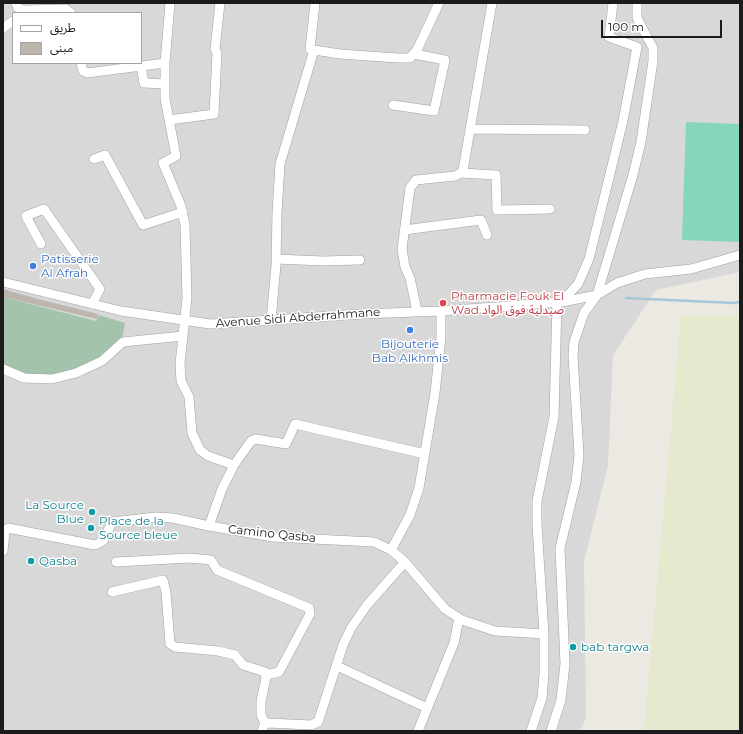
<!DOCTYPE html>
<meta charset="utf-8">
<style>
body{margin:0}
#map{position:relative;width:743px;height:734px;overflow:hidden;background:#ece9e2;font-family:Montserrat,"Noto Sans Arabic",sans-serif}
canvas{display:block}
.frame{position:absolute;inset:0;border:4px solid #1b1b1b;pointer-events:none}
.legend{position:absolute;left:12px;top:12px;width:130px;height:52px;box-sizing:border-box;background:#fff;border:1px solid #a4a4a4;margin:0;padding:5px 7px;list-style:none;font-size:12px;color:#1b1b1b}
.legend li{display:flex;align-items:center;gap:8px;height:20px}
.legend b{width:20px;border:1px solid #a4a4a4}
.scale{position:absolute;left:601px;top:20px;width:121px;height:18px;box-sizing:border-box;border:2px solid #1b1b1b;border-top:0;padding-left:5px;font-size:12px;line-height:14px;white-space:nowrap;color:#1b1b1b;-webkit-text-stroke:3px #fff;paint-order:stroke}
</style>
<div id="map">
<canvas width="743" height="734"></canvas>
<div class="frame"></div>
<ul class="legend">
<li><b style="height:5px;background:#fff"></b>طريق</li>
<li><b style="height:11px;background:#bcb6af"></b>مبنى</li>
</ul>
<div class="scale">100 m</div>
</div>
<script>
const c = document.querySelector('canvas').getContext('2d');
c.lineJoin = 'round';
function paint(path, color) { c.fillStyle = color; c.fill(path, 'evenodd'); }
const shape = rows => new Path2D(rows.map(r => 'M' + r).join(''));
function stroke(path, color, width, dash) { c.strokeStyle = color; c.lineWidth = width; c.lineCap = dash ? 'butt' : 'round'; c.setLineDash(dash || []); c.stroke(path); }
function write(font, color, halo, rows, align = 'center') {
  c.font = font + ' Montserrat,"Noto Sans Arabic",sans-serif'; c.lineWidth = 3; c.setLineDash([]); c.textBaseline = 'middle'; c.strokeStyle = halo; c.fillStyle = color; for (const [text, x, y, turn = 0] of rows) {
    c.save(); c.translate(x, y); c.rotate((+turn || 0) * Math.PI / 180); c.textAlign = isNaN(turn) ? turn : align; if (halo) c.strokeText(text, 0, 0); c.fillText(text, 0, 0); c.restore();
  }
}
paint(shape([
 [3,3,740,3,740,272,656,290,613,355,608,465,584,561,586,718,580,731,3,731],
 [13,13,141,13,141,63,13,63]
]), '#d9d8d8');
paint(shape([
 [681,315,740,315,740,731,644,731]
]), '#e5eace');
paint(shape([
 [3,297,96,321,99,315,125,323,122,340,102,360,65,377,25,374,3,367]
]), '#a4c3ac');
paint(shape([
 [686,122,740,124,740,242,682,240]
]), '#85d6bd');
stroke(shape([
 [626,298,733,303,740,302]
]), '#a5c7d7', 2.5);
paint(shape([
 [3,289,38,299,98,314,97,319,3,297]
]), '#bcb6af');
const minor = shape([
 [16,3,18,8,24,10,66,9,71,13],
 [170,3,165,63,165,99,176,156,163,163,181,206,185,225,187,298,180,364,181,381,189,397,192,433,200,450,208,456,234,465],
 [3,28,13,21],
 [314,50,310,49,315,3],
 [81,63,83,71,87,73,165,63],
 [141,66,144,83,165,84],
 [393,105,434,111,445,60,414,54],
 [169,120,214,114,217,53,215,49,220,3],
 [470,129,585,130],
 [94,159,105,155,143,225,183,212],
 [461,173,496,175,497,210,550,209],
 [404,230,481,220,487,235],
 [41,244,26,216,44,209,100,289,92,304],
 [276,259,323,261,360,260],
 [3,282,121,311,210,324,362,314,441,311,562,302,597,295,617,283,645,274,691,269,740,255],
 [562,301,578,284,589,259,623,121,637,47,609,37,613,3],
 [417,311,410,278,405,267,402,249,410,188,416,180,455,176,461,173,463,170,492,3],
 [271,321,276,265,277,213,280,164,314,50,340,54,397,58,410,58,417,50,439,3],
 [3,369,24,378,52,379,76,373,102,361,123,342,183,336],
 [209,526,222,489,234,465,251,441,256,439,286,444,295,424,425,454],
 [391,550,410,515,419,488,435,393,441,337,441,311],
 [3,551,5,532,8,528,95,545,103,541,112,522,156,517,173,518,209,526,273,537,374,542,391,550,405,562,445,609,462,620,495,631,544,634],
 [116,562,189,558,211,560,217,570,309,608,310,614,279,672,266,675],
 [112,592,163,580,166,592,170,644,175,647,218,651,235,655,243,665,265,672,266,678,261,701,261,715,265,723],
 [337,666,427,708],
 [262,731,264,725,268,723,311,725,318,722,343,645,351,628,367,605,405,562],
 [418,731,454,643,459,618],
 [531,731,542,698,544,674,544,634,537,525,537,501,554,417,557,302],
 [551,731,561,700,565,664,560,548,576,482,579,455,573,356,574,342,584,313,597,295,633,175,641,142,653,61,653,48,637,18,637,3]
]);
stroke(minor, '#a2a2a2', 10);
stroke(minor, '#fff', 9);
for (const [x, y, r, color] of [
 [33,266,4,"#3f7fe0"],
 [443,303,4,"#e0444e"],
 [410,330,4,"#3f7fe0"],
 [92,512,4,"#0f9aa8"],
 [91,528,4,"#0f9aa8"],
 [31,561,4,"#0f9aa8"],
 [573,647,4,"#0f9aa8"]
]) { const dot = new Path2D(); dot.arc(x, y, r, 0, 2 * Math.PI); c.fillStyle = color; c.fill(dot); stroke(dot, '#fff', 1.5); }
write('12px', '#366cbe', '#fff', [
 ["Patisserie",41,259],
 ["Al Afrah",41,273],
 ["Bijouterie",410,344,"center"],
 ["Bab Alkhmis",410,358,"center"]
], 'left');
write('12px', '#be3a42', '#fff', [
 ["Pharmacie Fouk El",451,296],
 ["Wad صيدلية فوق الواد",451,310]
], 'left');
write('12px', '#1b1b1b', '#fff', [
 ["Avenue Sidi Abderrahmane",298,318,-4],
 ["Camino Qasba",272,534,6]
]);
write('12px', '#0d838f', '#fff', [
 ["La Source",84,505,"right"],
 ["Blue",84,519,"right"],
 ["Place de la",99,521],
 ["Source bleue",99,535],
 ["Qasba",39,561],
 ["bab targwa",581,647]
], 'left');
</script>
